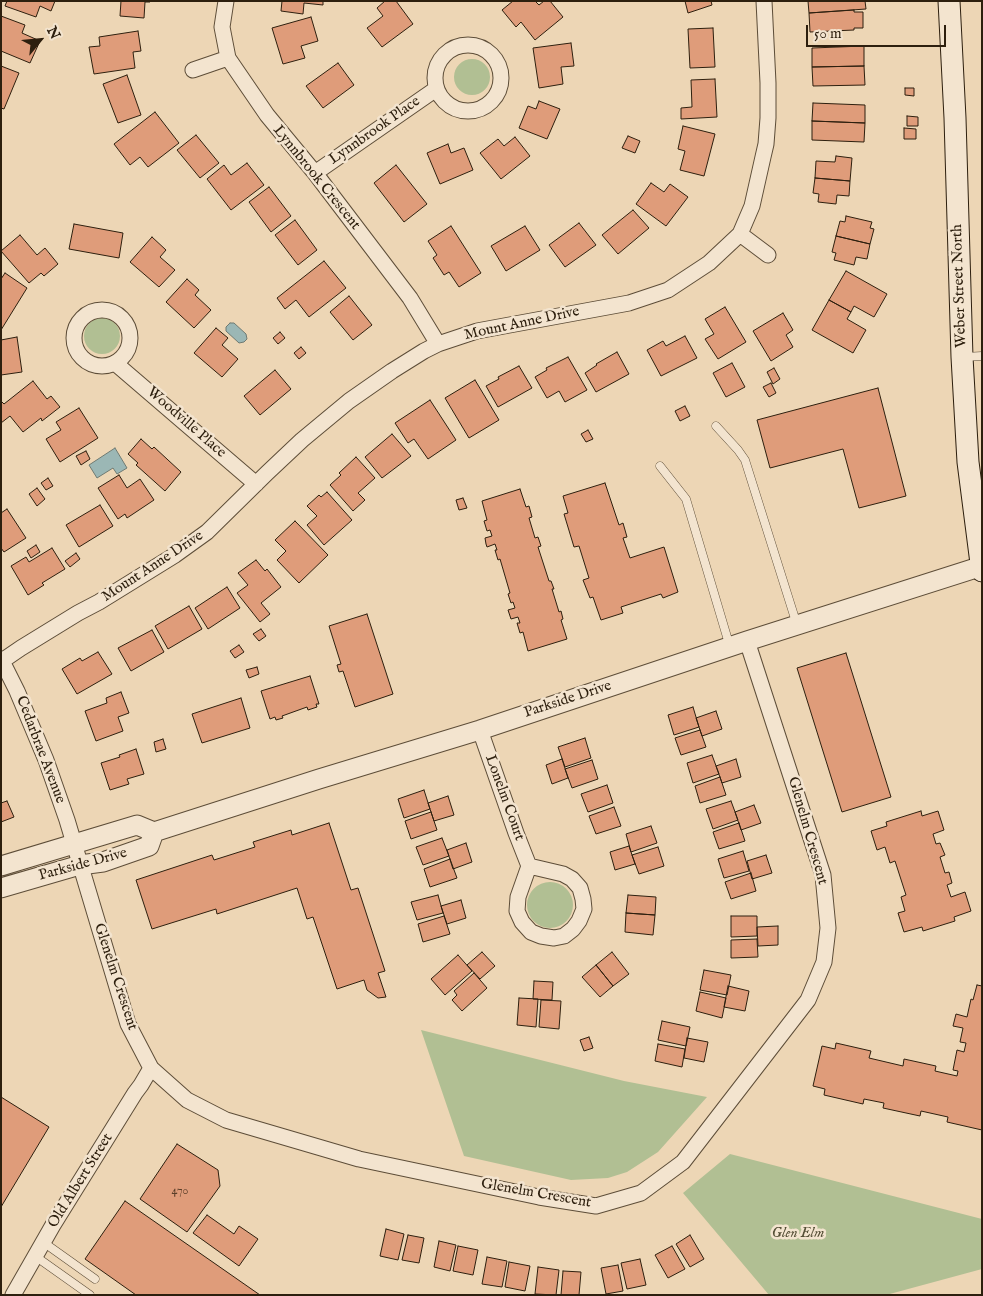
<!DOCTYPE html>
<style>
body{margin:0}
#map{position:relative;width:983px;height:1296px;overflow:hidden;background:#edd6b5;font-family:"IM FELL English",serif}
canvas{display:block}
.frame{position:absolute;inset:0;border:2px solid #2d1f0e;pointer-events:none}
.north{position:absolute;left:15px;top:15px;width:50px;height:50px;-webkit-text-stroke:4px #f3e4cf;paint-order:stroke;rotate:62deg;font-size:14px;font-weight:700;line-height:20px;text-align:center;color:#2d1f0e}
.north::after{content:'';display:block;margin:auto;width:18px;height:22px;background:#2d1f0e;clip-path:polygon(50% 0,100% 100%,50% 72%,0 100%)}
.scale{position:absolute;left:806px;top:25px;width:140px;height:22px;box-sizing:border-box;border:2px solid #2d1f0e;border-top:0;padding-left:6px;font-size:15px;line-height:18px;white-space:nowrap;color:#2d1f0e;-webkit-text-stroke:4px #f3e4cf;paint-order:stroke}
</style>
<div id="map">
<canvas width="983" height="1296"></canvas>
<div class="frame"></div>
<div class="north">N</div>
<div class="scale">50 m</div>
</div>
<script>
const c = document.querySelector('canvas').getContext('2d');
c.lineJoin = 'round';
function paint(path, color) { c.fillStyle = color; c.fill(path, 'evenodd'); }
const shape = rows => new Path2D(rows.map(r => 'M' + r).join(''));
function stroke(path, color, width, dash) { c.strokeStyle = color; c.lineWidth = width; c.lineCap = dash ? 'butt' : 'round'; c.setLineDash(dash || []); c.stroke(path); }
function write(font, color, halo, rows, align = 'center') {
  c.font = font + ' "IM FELL English",serif'; c.lineWidth = 5; c.setLineDash([]); c.textBaseline = 'middle'; c.strokeStyle = halo; c.fillStyle = color; for (const [text, x, y, turn = 0] of rows) {
    c.save(); c.translate(x, y); c.rotate((+turn || 0) * Math.PI / 180); c.textAlign = isNaN(turn) ? turn : align; if (halo) c.strokeText(text, 0, 0); c.fillText(text, 0, 0); c.restore();
  }
}
paint(shape([
 '454 77a18 18 0 1 1 36 0a18 18 0 1 1-36 0Z',
 '84 336a18 18 0 1 1 36 0a18 18 0 1 1-36 0Z',
 '527 905a23 23 0 1 1 46 0a23 23 0 1 1-46 0Z',
 [421,1030,624,1081,707,1097,658,1152,627,1172,608,1178,571,1180,464,1156],
 [730,1154,982,1219,982,1269,886,1295,769,1295,683,1193]
]), '#b1bf93');
const water = shape([
 [230,323,234,323,246,334,247,339,244,342,239,343,226,331,226,327,230,323],
 [115,448,127,468,117,474,113,468,97,478,89,465,115,448]
]);
paint(water, '#9bb7b5');
stroke(water, '#6f7a72', 1);
const building = shape([
 [7,1,55,1,51,11,40,6,36,17,5,6,7,1],
 [121,1,151,1,150,2,145,2,144,18,120,16,121,1],
 [282,1,323,1,323,5,304,3,303,14,281,11,282,1],
 [385,1,396,1,413,24,382,47,367,28,383,16,377,8,385,1],
 [513,1,535,1,539,5,544,1,550,1,563,17,535,40,521,22,516,27,502,10,513,1],
 [685,1,711,1,712,5,688,13,685,1],
 [808,1,865,1,866,9,809,13,808,1],
 [854,10,854,12,863,12,863,28,854,28,854,30,810,32,809,13,854,10],
 [1,16,25,25,22,33,40,41,30,63,1,51,1,16],
 [311,17,318,41,301,46,305,58,283,64,272,28,311,17],
 [713,28,715,67,690,68,688,29,713,28],
 [138,31,141,51,133,52,135,68,94,74,89,47,100,46,99,37,138,31],
 [571,43,574,66,561,67,563,84,539,88,533,48,571,43],
 [864,46,864,66,812,67,812,48,864,46],
 [338,63,354,85,323,108,306,86,338,63],
 [1,66,19,73,4,109,1,108,1,66],
 [864,66,865,85,813,86,812,67,864,66],
 [127,75,141,115,118,123,103,84,127,75],
 [715,79,717,117,681,119,681,108,692,107,691,80,715,79],
 [905,88,914,88,914,96,905,95,905,88],
 [539,101,560,109,547,139,519,128,528,106,536,109,539,101],
 [813,103,865,105,865,123,812,121,813,103],
 [155,112,179,143,148,167,140,157,130,165,114,144,155,112],
 [907,116,918,117,918,126,907,126,907,116],
 [812,121,865,123,864,142,812,140,812,121],
 [683,126,715,134,704,176,680,170,685,151,678,149,683,126],
 [904,128,916,129,916,139,904,139,904,128],
 [196,135,219,163,200,178,177,150,196,135],
 [628,136,640,141,635,153,622,148,628,136],
 [515,137,530,156,501,179,480,153,498,139,504,146,515,137],
 [448,144,451,153,464,148,473,170,440,184,427,153,448,144],
 [836,156,852,158,850,181,815,178,816,161,835,162,836,156],
 [247,163,264,185,231,210,207,179,224,165,231,175,247,163],
 [396,165,427,204,404,222,374,183,396,165],
 [815,178,850,181,849,196,837,195,836,204,818,202,819,194,813,193,815,178],
 [651,183,664,192,670,184,688,197,666,226,636,204,651,183],
 [269,187,291,216,271,232,249,202,269,187],
 [633,210,649,228,618,254,602,235,633,210],
 [846,216,872,222,870,228,874,229,870,244,836,236,840,221,845,222,846,216],
 [295,220,317,250,298,265,275,235,295,220],
 [579,223,596,245,565,267,549,245,579,223],
 [74,224,123,233,119,258,69,249,74,224],
 [451,226,481,273,459,287,449,272,444,275,433,258,437,255,428,241,451,226],
 [525,226,540,250,506,271,491,246,525,226],
 [20,235,37,255,45,248,58,264,44,276,41,273,29,283,1,251,20,235],
 [836,236,870,244,867,259,856,257,854,265,834,260,836,253,832,252,836,236],
 [152,237,166,250,160,257,175,270,159,287,130,262,152,237],
 [324,261,346,288,309,317,296,300,285,309,277,298,324,261],
 [846,271,887,294,874,317,854,306,851,312,829,300,846,271],
 [5,273,27,288,1,330,1,279,5,273],
 [187,279,199,290,195,295,211,310,194,328,166,302,187,279],
 [349,296,372,325,353,340,330,312,349,296],
 [829,300,851,312,847,319,866,330,853,353,812,330,829,300],
 [725,307,746,342,718,359,705,339,714,334,705,319,725,307],
 [783,313,793,330,786,335,793,347,771,361,753,331,783,313],
 [216,328,228,338,222,345,238,359,222,377,194,353,216,328],
 [280,332,285,338,278,344,273,338,280,332],
 [685,336,697,358,661,376,647,350,663,341,666,346,685,336],
 [17,337,22,372,1,375,1,340,17,337],
 [301,347,306,353,299,359,294,353,301,347],
 [617,352,629,374,596,392,585,373,597,365,596,364,617,352],
 [568,357,587,390,565,402,559,391,547,398,535,377,547,370,546,368,568,357],
 [732,363,745,387,726,397,713,373,732,363],
 [519,366,532,388,498,407,486,386,499,379,498,377,519,366],
 [774,368,780,379,773,384,767,372,774,368],
 [275,370,291,389,260,415,244,396,275,370],
 [475,380,499,420,469,438,445,398,475,380],
 [33,381,47,399,51,396,60,407,42,421,41,418,23,432,10,416,1,423,1,401,4,404,33,381],
 [771,383,776,393,769,397,763,387,771,383],
 [878,388,906,496,859,508,843,449,770,468,757,420,878,388],
 [430,400,456,440,428,459,414,439,408,443,395,423,430,400],
 [685,406,690,416,680,421,675,411,685,406],
 [79,408,98,438,60,462,46,439,61,430,56,422,79,408],
 [588,430,593,439,586,442,581,434,588,430],
 [392,434,411,456,382,478,365,457,392,434],
 [141,439,152,449,154,447,181,472,165,491,136,465,138,463,128,454,141,439],
 [86,451,90,459,81,465,76,456,86,451],
 [356,457,375,478,358,493,365,500,353,511,330,485,341,475,339,473,356,457],
 [119,475,127,488,140,479,154,500,127,518,125,514,118,519,98,488,119,475],
 [48,478,53,486,46,490,41,483,48,478],
 [605,483,619,525,623,523,627,537,623,538,630,558,664,547,678,592,663,598,661,594,621,607,623,613,601,620,593,597,590,598,583,580,589,578,579,546,574,547,564,514,568,513,563,496,605,483],
 [37,488,45,499,37,506,29,494,37,488],
 [520,489,526,507,529,506,532,517,529,518,535,538,538,537,541,546,538,547,549,581,551,581,554,589,552,589,559,612,561,611,563,619,561,620,567,639,528,651,523,632,520,633,517,623,520,623,518,617,511,619,508,610,515,608,513,602,511,603,508,594,510,593,500,559,498,560,495,550,497,550,495,544,487,547,486,544,485,538,492,536,490,530,487,531,484,521,487,520,482,501,520,489],
 [327,492,352,520,324,545,307,525,317,516,307,506,319,495,321,497,327,492],
 [463,498,467,508,459,510,456,500,463,498],
 [100,505,113,526,79,547,66,525,100,505],
 [7,509,26,538,4,552,1,548,1,513,7,509],
 [295,521,328,555,299,583,277,560,286,551,275,540,295,521],
 [36,545,40,552,31,558,27,551,36,545],
 [52,548,65,569,42,583,44,585,28,595,11,566,26,557,29,562,52,548],
 [76,553,80,559,70,567,65,561,76,553],
 [256,560,265,571,267,569,281,587,261,603,270,614,260,622,237,593,248,585,238,573,256,560],
 [227,587,240,608,208,629,195,608,227,587],
 [189,606,202,629,168,649,155,626,189,606],
 [367,614,393,694,355,707,343,671,339,672,337,665,341,664,329,626,367,614],
 [261,629,266,636,259,641,253,634,261,629],
 [152,630,164,652,131,671,118,648,152,630],
 [239,645,244,652,235,658,230,651,239,645],
 [98,652,112,674,77,694,62,669,80,658,82,661,98,652],
 [846,653,891,797,842,812,797,668,846,653],
 [257,667,259,674,249,678,246,670,257,667],
 [310,676,319,704,316,704,317,707,308,710,307,707,282,716,283,718,276,720,275,717,270,719,261,691,310,676],
 [121,692,129,713,118,717,123,731,96,741,85,711,107,703,106,698,121,692],
 [241,698,250,728,202,743,192,714,241,698],
 [693,707,699,727,674,735,668,715,693,707],
 [716,711,722,729,702,736,696,718,716,711],
 [700,730,706,747,681,755,675,738,700,730],
 [585,738,591,758,565,767,558,747,585,738],
 [163,739,166,749,156,752,154,742,163,739],
 [136,749,144,774,127,779,129,784,110,790,101,763,120,757,119,755,136,749],
 [712,755,719,774,693,783,687,763,712,755],
 [562,759,568,778,552,784,546,765,562,759],
 [736,759,741,777,722,783,716,766,736,759],
 [592,760,598,779,572,788,565,769,592,760],
 [720,777,726,795,700,803,695,786,720,777],
 [607,785,613,803,588,812,581,794,607,785],
 [424,790,430,809,404,818,398,799,424,790],
 [448,796,454,815,434,821,428,803,448,796],
 [7,801,14,817,1,822,1,803,7,801],
 [731,801,738,820,713,829,706,809,731,801],
 [754,805,761,823,741,830,735,812,754,805],
 [614,807,621,826,596,834,589,816,614,807],
 [921,811,922,816,938,811,944,830,933,834,936,844,940,843,945,855,940,857,945,873,949,872,952,883,947,885,951,897,965,892,971,911,954,917,955,921,923,931,922,927,904,932,898,913,905,911,901,897,906,895,895,861,890,863,885,847,877,850,871,831,887,826,886,822,921,811],
 [431,812,437,830,411,839,405,821,431,812],
 [329,823,351,890,358,888,385,971,378,973,386,997,378,998,367,990,364,980,337,989,313,917,307,919,297,888,217,914,216,909,152,929,136,880,212,855,214,860,255,847,253,842,291,830,292,835,329,823],
 [739,823,745,841,719,849,713,832,739,823],
 [651,826,657,843,631,852,626,834,651,826],
 [442,838,449,856,423,865,416,847,442,838],
 [466,843,472,862,453,869,447,850,466,843],
 [629,846,635,864,615,870,610,852,629,846],
 [658,847,664,866,639,874,632,855,658,847],
 [743,851,749,871,724,878,718,859,743,851],
 [766,855,772,873,752,879,747,861,766,855],
 [450,859,457,878,430,887,424,869,450,859],
 [751,873,756,891,731,899,725,882,751,873],
 [438,895,443,913,417,920,411,902,438,895],
 [628,895,656,897,655,915,626,913,628,895],
 [461,900,466,918,447,924,441,906,461,900],
 [626,913,655,915,653,935,625,932,626,913],
 [444,916,450,934,423,942,418,924,444,916],
 [731,916,757,916,757,936,731,937,731,916],
 [778,926,778,945,758,946,757,927,778,926],
 [757,939,758,957,731,958,731,940,757,939],
 [482,952,495,966,480,979,467,965,482,952],
 [612,952,629,974,613,986,596,965,612,952],
 [458,955,472,971,445,995,431,979,458,955],
 [596,965,613,986,600,997,582,977,596,965],
 [704,970,731,975,727,995,700,990,704,970],
 [474,973,487,988,462,1011,452,1000,457,995,454,991,474,973],
 [534,981,553,982,552,1000,533,999,534,981],
 [977,985,982,986,982,1130,947,1122,948,1117,921,1111,920,1116,883,1108,884,1103,864,1099,863,1104,824,1095,825,1089,813,1086,822,1046,835,1049,836,1043,871,1051,869,1058,903,1066,904,1059,936,1066,935,1071,957,1076,958,1071,953,1070,957,1050,964,1052,966,1043,960,1042,963,1028,953,1026,956,1014,967,1017,971,999,973,1000,977,985],
 [728,986,749,991,745,1011,724,1007,728,986],
 [700,992,726,998,722,1018,696,1011,700,992],
 [519,998,538,999,536,1027,517,1025,519,998],
 [541,1000,561,1001,559,1029,539,1027,541,1000],
 [662,1021,690,1027,686,1046,658,1040,662,1021],
 [589,1037,593,1048,584,1051,580,1040,589,1037],
 [687,1038,708,1042,704,1062,684,1058,687,1038],
 [658,1044,685,1049,682,1067,655,1061,658,1044],
 [1,1097,49,1127,1,1207,1,1097],
 [177,1144,218,1170,220,1186,187,1232,140,1199,177,1144],
 [125,1201,260,1295,136,1295,85,1259,125,1201],
 [207,1215,234,1234,239,1226,258,1239,239,1266,193,1233,207,1215],
 [386,1229,404,1234,398,1260,380,1256,386,1229],
 [408,1235,424,1238,419,1263,402,1260,408,1235],
 [690,1235,704,1259,690,1267,676,1244,690,1235],
 [439,1241,456,1245,450,1271,434,1267,439,1241],
 [458,1246,478,1250,473,1275,453,1271,458,1246],
 [672,1246,685,1269,668,1278,655,1255,672,1246],
 [487,1257,507,1261,502,1287,482,1284,487,1257],
 [640,1259,646,1285,627,1289,621,1263,640,1259],
 [509,1262,530,1266,525,1291,505,1287,509,1262],
 [618,1265,623,1291,606,1294,601,1268,618,1265],
 [538,1267,559,1270,556,1295,535,1294,538,1267],
 [563,1271,581,1272,579,1295,561,1295,563,1271]
]);
paint(building, '#df9c7a');
stroke(building, '#2d1f0e', 1);
const service = shape([
 [964,357,982,356],
 [716,426,738,450,745,460,797,625],
 [660,466,686,499,730,647],
 [43,1242,95,1279],
 [35,1256,90,1295]
]);
const minor = shape([
 [226,1,222,27,228,58,267,115,315,173,410,298,438,344],
 '435 78a33 33 0 1 1 66 0a33 33 0 1 1-66 0Z',
 [193,70,228,58],
 [315,173,436,89],
 [740,234,768,255],
 '74 338a28 28 0 1 1 56 0a28 28 0 1 1-56 0Z',
 [115,363,256,484],
 [1,659,17,691,46,760,67,820,128,1024,151,1068,187,1100,226,1120,359,1159,539,1197,596,1206,641,1193,683,1162,808,1000,824,962,828,928,823,875,747,641],
 [2,661,21,648,78,613,99,602,175,555,207,532,267,473,302,440,349,401,392,371,424,351,438,344,477,331,629,303,668,290,709,263,740,234,752,206,763,157,766,144,768,118,768,83,764,1],
 [480,730,516,833,529,866,518,897,517,911,522,922,531,932,541,936,554,938,564,936,573,929,579,921,584,909,583,899,580,888,572,879,563,874,529,866],
 [13,1295,53,1225,135,1093,141,1085,151,1068]
]);
const tertiary = shape([
 [1,866,137,825,154,832,319,779,480,730,747,641,982,566],
 [1,888,80,865,103,862,149,846,154,832]
]);
const secondary = shape([
 [949,1,955,118,962,357,968,462,982,571]
]);
stroke(service, '#5d4d38', 9);
stroke(minor, '#5d4d38', 17);
stroke(tertiary, '#5d4d38', 21);
stroke(secondary, '#2d1f0e', 23);
stroke(service, '#f3e4cf', 8);
stroke(minor, '#f3e4cf', 15);
stroke(tertiary, '#f3e4cf', 19);
stroke(secondary, '#f3e4cf', 21);
write('12px', '#5a3e29', null, [
 ["470",180,1192]
]);
write('15px', '#2d1f0e', '#f3e4cf', [
 ["Lynnbrook Place",375,131,-35],
 ["Lynnbrook Crescent",316,178,51],
 ["Weber Street North",960,286,-92],
 ["Mount Anne Drive",522,324,-12],
 ["Woodville Place",186,423,41],
 ["Mount Anne Drive",153,567,-33],
 ["Parkside Drive",568,700,-18],
 ["Cedarbrae Avenue",40,750,69],
 ["Lonelm Court",504,798,70],
 ["Glenelm Crescent",807,831,74],
 ["Parkside Drive",83,865,-15],
 ["Glenelm Crescent",115,977,72],
 ["Old Albert Street",81,1181,-58],
 ["Glenelm Crescent",536,1194,10]
]);
write('italic 15px', '#554f36', '#f3e4cf', [
 ["Glen Elm",798,1234]
]);
</script>
